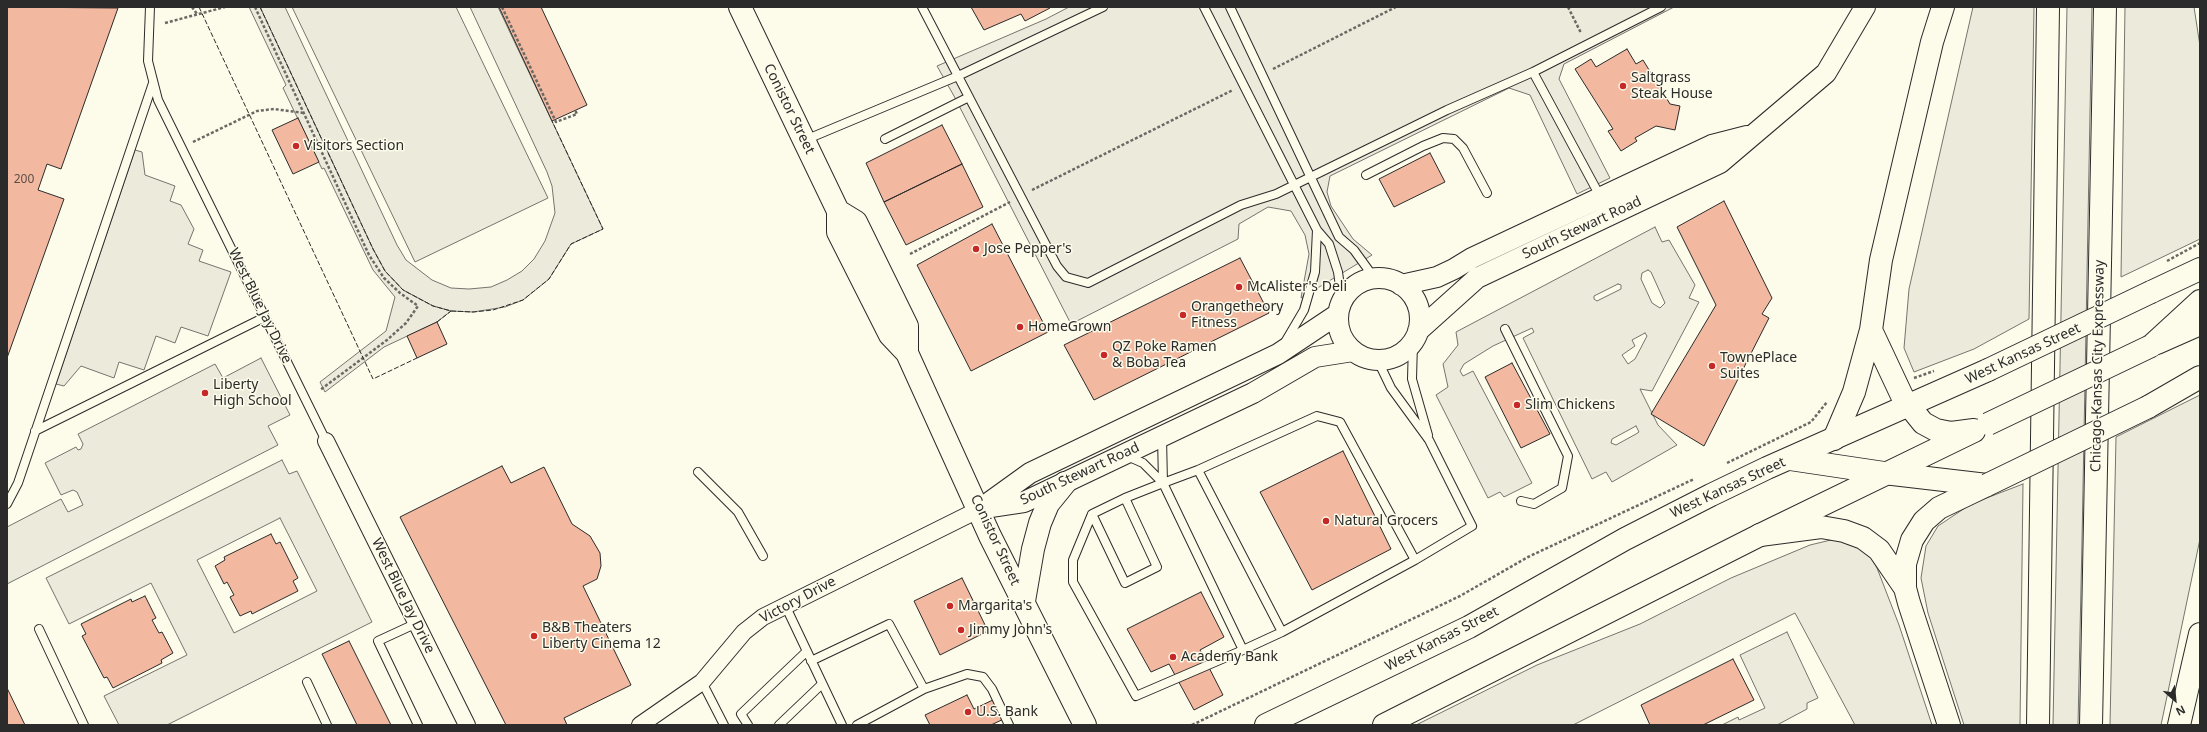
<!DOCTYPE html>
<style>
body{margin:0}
#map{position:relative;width:2207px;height:732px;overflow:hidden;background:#fdfbea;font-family:"Noto Sans",sans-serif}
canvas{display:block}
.frame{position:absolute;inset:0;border:8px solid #2b2b2b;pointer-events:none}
.north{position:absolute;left:2155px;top:680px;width:40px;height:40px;-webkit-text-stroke:3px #fdfbea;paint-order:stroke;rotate:153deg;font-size:11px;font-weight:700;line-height:16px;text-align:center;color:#2b2b2b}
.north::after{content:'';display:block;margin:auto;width:14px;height:18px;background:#2b2b2b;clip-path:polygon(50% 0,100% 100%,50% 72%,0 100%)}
</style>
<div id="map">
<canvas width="2207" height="732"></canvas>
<div class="frame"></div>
<div class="north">N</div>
</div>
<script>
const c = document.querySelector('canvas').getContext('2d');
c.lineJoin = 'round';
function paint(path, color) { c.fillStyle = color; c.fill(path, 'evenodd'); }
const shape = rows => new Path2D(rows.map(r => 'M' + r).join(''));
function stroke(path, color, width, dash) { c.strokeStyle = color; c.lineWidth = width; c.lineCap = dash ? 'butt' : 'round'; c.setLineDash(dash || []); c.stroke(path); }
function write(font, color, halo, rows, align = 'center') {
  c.font = font + ' "Noto Sans",sans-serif'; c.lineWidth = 3; c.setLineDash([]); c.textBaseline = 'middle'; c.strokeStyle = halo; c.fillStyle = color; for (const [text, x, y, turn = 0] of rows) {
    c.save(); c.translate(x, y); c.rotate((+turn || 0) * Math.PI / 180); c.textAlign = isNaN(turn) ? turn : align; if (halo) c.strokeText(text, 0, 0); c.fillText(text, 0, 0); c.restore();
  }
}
const green = shape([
 [260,7,285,7,397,245,406,260,432,280,451,288,469,289,491,287,507,280,522,271,534,259,545,241,555,213,552,186,547,172,470,7,498,7,603,229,571,244,549,279,523,300,505,307,473,312,451,311,433,306,403,290,385,271,373,249,260,7],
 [292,7,456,7,548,198,415,262,292,7],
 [1973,7,2034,7,2029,319,1974,349,1914,372,1904,348,1909,289,1973,7],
 [2067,7,2092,7,2082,541,2078,725,2053,725,2067,7],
 [2125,7,2194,7,2200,46,2200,239,2121,277,2125,7],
 [2200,395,2200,539,2161,725,2110,725,2116,437,2200,395],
 [2023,484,2020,725,1964,725,1928,613,1921,578,1926,546,1938,526,1971,504,2023,484],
 [1835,539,1866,549,1877,568,1899,625,1932,725,1855,725,1795,613,1573,725,1416,725,1537,665,1640,624,1731,578,1810,545,1835,539]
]);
paint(green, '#ecebdb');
stroke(green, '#74746e', 1);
const parking = shape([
 [249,7,260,7,373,249,385,271,403,290,433,306,451,311,437,322,384,347,325,392,320,382,386,331,395,297,373,270,324,168,322,169,283,88,286,85,249,7],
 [1069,7,1674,7,1564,64,1559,79,1610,178,1577,194,1530,95,1509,88,1330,176,1327,192,1331,206,1353,239,1372,255,1301,298,1309,254,1305,235,1291,211,1268,207,1239,224,1238,239,1071,324,954,96,937,66,1046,19,1069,7],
 [135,150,142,152,145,175,175,186,170,201,181,205,194,229,188,244,203,250,199,261,231,272,208,336,181,327,175,343,156,336,144,370,119,362,114,378,81,366,64,386,56,384,135,150],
 [1655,227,1662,242,1669,240,1695,285,1689,298,1699,302,1652,391,1640,389,1658,425,1677,445,1612,482,1606,472,1592,479,1523,338,1534,332,1532,328,1493,346,1464,364,1460,371,1463,376,1473,371,1532,483,1504,497,1500,492,1488,498,1436,395,1448,387,1443,364,1458,345,1456,332,1655,227],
 [1648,270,1651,272,1665,303,1660,308,1652,303,1641,279,1642,273,1648,270],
 [1618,284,1621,285,1621,289,1597,301,1594,299,1594,296,1618,284],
 [1645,333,1647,336,1635,359,1628,364,1622,355,1635,346,1632,340,1645,333],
 [1636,426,1639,432,1636,434,1616,445,1611,443,1612,439,1636,426],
 [261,358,290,415,268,426,278,445,7,584,7,527,61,499,68,512,83,505,77,492,73,490,61,495,45,463,76,447,78,450,81,449,83,444,78,434,215,364,223,378,261,358],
 [282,460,289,474,297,471,372,622,167,725,119,725,104,696,187,655,151,583,69,624,46,578,282,460],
 [280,518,317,591,234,633,197,560,280,518],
 [1787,632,1818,698,1807,703,1807,709,1777,725,1722,725,1738,717,1739,720,1765,708,1740,655,1787,632]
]);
paint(parking, '#eceadb');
stroke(parking, '#74746e', 1);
const building = shape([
 [7,7,118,8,61,169,47,164,38,190,64,199,7,358,7,7],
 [499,7,541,7,587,105,552,121,499,7],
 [971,7,1049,7,1050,8,1025,21,1021,14,984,30,971,7],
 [1627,49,1636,64,1643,60,1670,104,1680,106,1675,130,1656,126,1635,138,1637,141,1621,151,1608,131,1613,129,1575,69,1591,59,1596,67,1627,49],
 [298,118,319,162,293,174,272,130,298,118],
 [942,125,962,164,884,202,866,163,942,125],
 [1430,153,1445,182,1394,207,1379,179,1430,153],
 [962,164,983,207,906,245,884,202,962,164],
 [1724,201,1772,298,1762,314,1769,318,1704,446,1651,414,1716,305,1677,227,1724,201],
 [992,224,1048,332,971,371,917,265,992,224],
 [1240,258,1269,313,1094,400,1064,345,1240,258],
 [437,322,447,344,417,358,407,336,437,322],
 [1512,363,1550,434,1521,448,1485,377,1512,363],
 [1343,451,1391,549,1312,590,1260,492,1343,451],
 [502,466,511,483,544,467,572,524,590,536,600,553,601,566,597,579,583,586,631,685,564,718,567,725,506,725,400,517,502,466],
 [271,534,276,544,280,542,298,578,293,581,298,591,252,614,251,611,240,616,230,597,234,595,227,582,224,584,215,566,225,560,224,557,271,534],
 [962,578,988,631,940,655,914,601,962,578],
 [1201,592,1224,637,1200,650,1223,695,1194,710,1169,664,1151,672,1127,629,1201,592],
 [145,596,156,618,152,620,159,633,162,632,173,653,161,660,162,663,113,688,107,677,104,678,82,636,86,634,81,624,131,599,132,602,145,596],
 [349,641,391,725,357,725,322,654,349,641],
 [1733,659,1754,700,1703,725,1650,725,1641,705,1733,659],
 [7,688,25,725,7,725,7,688],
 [967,695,974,709,999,697,1008,717,991,725,930,725,925,715,967,695]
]);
paint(building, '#f2b8a0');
stroke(building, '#2b2b2b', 1);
const service = shape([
 [150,7,148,61,158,100,326,441],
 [922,7,1057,266,1066,277,1088,283,1241,205,1276,194,1447,110,1533,72,1661,7],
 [1204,7,1317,230,1329,244,1338,272,1342,301],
 [1230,7,1339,237,1354,250,1375,279],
 [1533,72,1601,198],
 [885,139,969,97],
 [805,140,958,76,1103,7],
 [1366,175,1423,146,1443,138,1454,139,1463,148,1487,193],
 [1505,329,1568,456,1562,488,1534,504,1521,501],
 [1413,343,1412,379,1428,435],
 [1284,344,1304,310,1315,272,1317,230],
 [1378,361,1391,388,1429,440,1472,526,1415,560,1282,632,1198,470,1317,416,1340,422,1415,560],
 [35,431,265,317],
 [1127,456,1143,463,1163,483,1162,437],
 [1198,470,1163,483,1243,650,1282,632],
 [698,472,738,512,763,556],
 [1125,498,1163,483],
 [7,504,18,483,153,83],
 [1092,514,1125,583,1157,567,1125,498,1092,514,1073,560,1073,582,1136,696,1243,650],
 [785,605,842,725],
 [417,623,378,641,418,725],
 [39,629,84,725],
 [811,661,889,624,924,689,857,725],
 [307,682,327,725],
 [702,682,724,725],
 [924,689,967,674,983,677,992,689,1009,725],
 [748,725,741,714,806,652],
 [779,725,822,684]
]);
const minor = shape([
 [326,441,467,725],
 [640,725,702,682,744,632,763,617,980,509]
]);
const tertiary = shape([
 '1338 319a41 41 0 1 1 82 0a41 41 0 1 1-82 0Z',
 [1401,285,1437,277,1454,269,1472,258,1712,145,1747,136],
 [1418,331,1477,278,1720,163,1826,73,1865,7],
 [984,508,1024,502,1253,393,1315,357,1353,351],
 [980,509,1030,473,1278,354,1338,314]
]);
const secondary = shape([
 [740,7,838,211,838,232,890,335,907,353,990,536,1085,725],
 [838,211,856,222,907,326,907,353],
 [1024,601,1033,549,1040,523,1048,504,1065,483]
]);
const trunk = shape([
 [2151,292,2200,269],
 [2157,343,2200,324],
 [1266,725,1469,627,1625,539,1711,495,1767,468,1988,370],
 [1384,725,1760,535,1974,431]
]);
const motorway = shape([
 [1871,330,1903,398,1923,423,1936,430,1951,433,1974,430],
 [2151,346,2200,301],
 [2148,407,2200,377],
 [1834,439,1854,392,1871,330,1881,260,1932,42,1943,7],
 [1790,459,1884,473,1987,485],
 [1760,535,1821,527,1844,531,1863,538,1879,550,1905,588],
 [1949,725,1909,603,1905,588,1905,564,1912,540,1924,521,1939,508,1987,485],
 [2038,725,2048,7],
 [2091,725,2105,7],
 [2179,725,2200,634]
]);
stroke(service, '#2b2b2b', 10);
stroke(minor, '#2b2b2b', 18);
stroke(tertiary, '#2b2b2b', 22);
stroke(secondary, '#2b2b2b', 24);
stroke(trunk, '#2b2b2b', 24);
stroke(motorway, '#2b2b2b', 24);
stroke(shape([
 [192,7,197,14],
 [255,7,369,255,384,278,400,293,418,306,406,323,387,340,320,390],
 [502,7,556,122,577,114,575,110],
 [1568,7,1581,33],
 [165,23,225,7],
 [1273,69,1396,7],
 [193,142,257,111,274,109,304,113],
 [1032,190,1233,90],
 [910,254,1010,202],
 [2167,261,2200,243],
 [1914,378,1934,371],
 [1727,463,1811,422,1827,402],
 [1192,725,1460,596,1528,557,1694,479]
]), '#6a6964', 2.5, [3, 2]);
stroke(service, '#fdfbea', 8);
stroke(minor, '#fdfbea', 16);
stroke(tertiary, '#fdfbea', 20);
stroke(secondary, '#fdfbea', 22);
stroke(trunk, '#fdfbea', 22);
stroke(motorway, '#fdfbea', 22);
const trunkBridge = shape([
 [1988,370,2151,292],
 [1988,424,2151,346]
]);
const motorwayBridge = shape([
 [1987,485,2148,407]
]);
stroke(trunkBridge, '#2b2b2b', 24, []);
stroke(motorwayBridge, '#2b2b2b', 24, []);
stroke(trunkBridge, '#fdfbea', 22);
stroke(motorwayBridge, '#fdfbea', 22);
stroke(shape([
 [199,7,373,379,417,358],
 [260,7,373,249,385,271,403,290,433,306,451,311,473,312,493,310,523,300,549,279,571,244,603,229,552,121],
 [437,322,451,311]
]), '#2b2b2b', 1, [5, 2]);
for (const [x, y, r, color] of [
 [1623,86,4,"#c62828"],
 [296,146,4,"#c62828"],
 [976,249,4,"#c62828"],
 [1239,287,4,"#c62828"],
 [1183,315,4,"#c62828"],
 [1020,327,4,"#c62828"],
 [1104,355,4,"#c62828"],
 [1712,366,4,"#c62828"],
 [205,393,4,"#c62828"],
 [1517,405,4,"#c62828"],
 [1326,521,4,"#c62828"],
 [950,606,4,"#c62828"],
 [961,630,4,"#c62828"],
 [534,636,4,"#c62828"],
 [1173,657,4,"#c62828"],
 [968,712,4,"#c62828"]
]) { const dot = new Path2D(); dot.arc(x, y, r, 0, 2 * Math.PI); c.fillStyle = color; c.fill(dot); stroke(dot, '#fdfbea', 1.5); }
write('12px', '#5d4e48', null, [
 ["200",24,180]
]);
write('14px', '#2b2b2b', '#fdfbea', [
 ["Saltgrass",1631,78],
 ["Steak House",1631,94],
 ["Visitors Section",304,146],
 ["Jose Pepper's",984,249],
 ["McAlister's Deli",1247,287],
 ["Orangetheory",1191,307],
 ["Fitness",1191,323],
 ["HomeGrown",1028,327],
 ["QZ Poke Ramen",1112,347],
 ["& Boba Tea",1112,363],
 ["TownePlace",1720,358],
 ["Suites",1720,374],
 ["Liberty",213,385],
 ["High School",213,401],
 ["Slim Chickens",1525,405],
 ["Natural Grocers",1334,521],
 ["Margarita's",958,606],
 ["B&B Theaters",542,628],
 ["Liberty Cinema 12",542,644],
 ["Jimmy John's",969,630],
 ["Academy Bank",1181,657],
 ["U.S. Bank",976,712]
], 'left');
write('14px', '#2b2b2b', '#fdfbea', [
 ["Conistor Street",789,109,64],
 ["South Stewart Road",1582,228,-25],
 ["West Blue Jay Drive",260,306,64],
 ["West Kansas Street",2023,354,-25],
 ["Chicago-Kansas City Expressway",2098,366,-89],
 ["South Stewart Road",1080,474,-25],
 ["West Kansas Street",1728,488,-25],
 ["Conistor Street",995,540,65],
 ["West Blue Jay Drive",403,596,64],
 ["Victory Drive",798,600,-28],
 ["West Kansas Street",1442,639,-27]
]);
</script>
